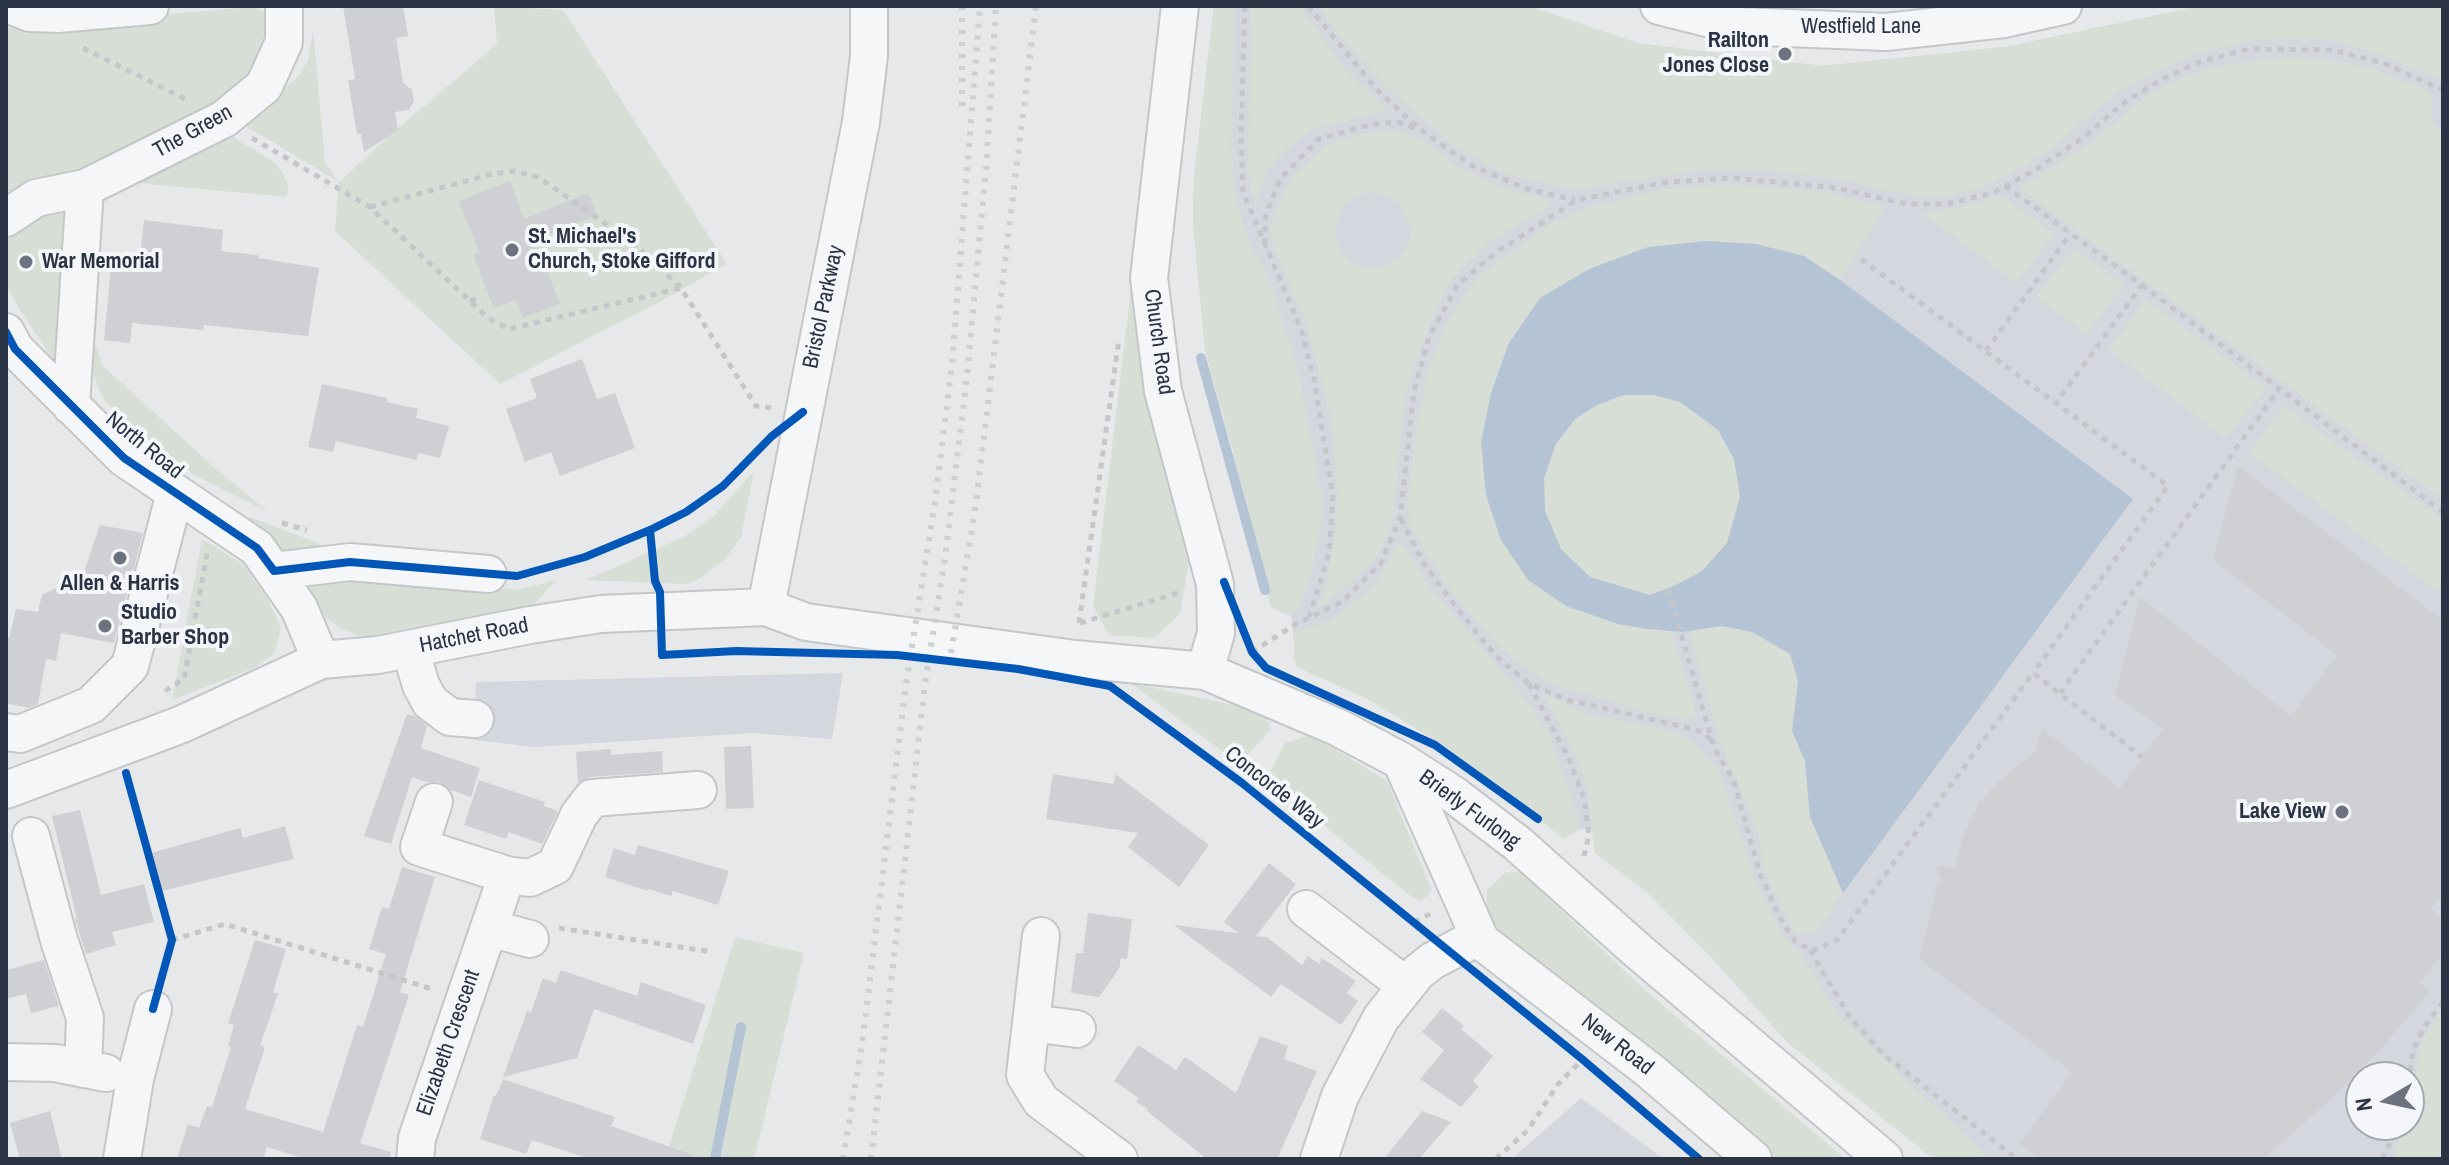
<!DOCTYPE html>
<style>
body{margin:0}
#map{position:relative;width:2449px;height:1165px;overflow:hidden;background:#e6e8ea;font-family:"Archivo Narrow",sans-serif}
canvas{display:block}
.frame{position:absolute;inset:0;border:8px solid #2b3445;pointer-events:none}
.north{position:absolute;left:2345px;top:1061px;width:80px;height:80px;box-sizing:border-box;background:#f4f6f9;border:2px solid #a4a8b1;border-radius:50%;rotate:261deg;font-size:22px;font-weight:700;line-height:32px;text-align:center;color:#2b3445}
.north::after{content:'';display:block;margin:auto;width:28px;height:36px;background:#6c737f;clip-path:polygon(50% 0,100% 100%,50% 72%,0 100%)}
</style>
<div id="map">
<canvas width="2449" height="1165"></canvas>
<div class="frame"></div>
<div class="north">N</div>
</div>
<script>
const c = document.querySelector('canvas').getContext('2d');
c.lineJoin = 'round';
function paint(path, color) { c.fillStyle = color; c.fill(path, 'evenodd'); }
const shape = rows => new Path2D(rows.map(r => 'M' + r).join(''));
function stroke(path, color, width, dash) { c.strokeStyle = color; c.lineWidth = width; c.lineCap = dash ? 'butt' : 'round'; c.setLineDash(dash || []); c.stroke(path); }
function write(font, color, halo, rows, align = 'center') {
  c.font = font + ' "Archivo Narrow",sans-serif'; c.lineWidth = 8; c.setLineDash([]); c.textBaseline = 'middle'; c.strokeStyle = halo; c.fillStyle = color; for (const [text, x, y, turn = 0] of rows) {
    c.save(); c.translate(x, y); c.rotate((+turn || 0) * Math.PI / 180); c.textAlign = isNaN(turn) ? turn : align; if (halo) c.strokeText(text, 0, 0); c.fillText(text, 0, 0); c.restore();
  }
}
paint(shape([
 [1214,6,1528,6,1637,43,1822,66,2005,47,2201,6,2443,6,2443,1159,1934,1159,1788,1043,1711,957,1648,893,1595,853,1593,830,1579,829,1564,839,1448,748,1366,698,1297,667,1291,616,1271,607,1232,447,1205,350,1193,222,1194,178],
 [2361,1077,2409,1077,2409,1125,2361,1125],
 [843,673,832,739,752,733,534,747,474,740,476,682],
 [1581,1098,1664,1159,1515,1159,1514,1157]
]), '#d4d7dd');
paint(shape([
 [494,6,563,10,727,264,659,302,500,384,335,231,339,182,247,127,249,118,299,76,308,60,313,30,325,163,339,182,388,137,497,44],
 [1214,6,1235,6,1231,147,1235,191,1248,239,1270,281,1296,361,1323,502,1319,538,1309,584,1298,608,1291,616,1271,607,1232,447,1205,350,1193,222,1194,178],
 [1251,6,1300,6,1344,68,1388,111,1311,130,1286,150,1267,170,1256,205,1251,192,1248,165],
 [1317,6,1528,6,1637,43,1822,66,2005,47,2201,6,2443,6,2443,77,2440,80,2379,54,2333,40,2258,39,2195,54,2131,84,2106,101,2052,149,2015,171,1983,187,1952,195,1928,199,1834,179,1776,171,1732,170,1697,171,1573,190,1504,174,1454,146,1386,87,1349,47],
 [253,7,269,15,266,52,230,99,76,179,61,341,55,362,20,310,6,284,6,28],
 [2286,57,2324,59,2372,68,2419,87,2431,95,2433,122,2443,134,2443,500,2019,188,2088,145,2147,96,2174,81,2212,67],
 [1399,131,1427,143,1459,167,1480,178,1505,189,1547,200,1550,206,1491,241,1453,278,1439,302,1410,377,1404,407,1393,518,1381,550,1365,570,1327,603,1317,608,1327,583,1335,533,1337,493,1331,416,1304,317,1272,245,1270,227,1278,204,1294,175,1328,144,1359,134],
 [1367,193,1380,193,1401,204,1410,227,1410,240,1405,251,1396,261,1385,266,1373,268,1360,266,1349,260,1341,250,1336,238,1335,226,1345,204,1356,196],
 [225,132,274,162,283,173,288,186,287,197,138,183,140,170],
 [1728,184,1820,191,1885,207,1840,280,1803,256,1756,244,1486,495,1618,624,1671,631,1696,711,1695,717,1690,720,1655,715,1610,700,1577,692,1546,681,1529,670,1494,642,1447,586,1419,542,1409,522,1408,499,1416,430,1428,368,1449,319,1479,275,1550,224,1583,208,1668,188],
 [2000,195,2055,234,2016,283,1922,213,1964,206],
 [2074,248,2124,285,2087,334,2036,297],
 [1133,272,1141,353,1170,491,1190,556,1180,614,1154,638,1109,635,1093,606],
 [2145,299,2267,388,2226,438,2109,350],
 [93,338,103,366,217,470,268,512,195,475,128,425,104,400,88,363],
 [1624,395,1654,395,1681,402,1719,431,1734,459,1740,497,1727,543,1702,571,1676,585,1650,595,1590,577,1561,549,1545,511,1544,478,1556,444,1575,419,1597,405],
 [2283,406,2443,519,2443,567,2438,592,2249,453],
 [754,471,741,537,725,559,702,577,688,584,586,580,684,537,714,516],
 [247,516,318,543,348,571,518,590,556,580,533,606,362,637,342,629,324,616,287,558],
 [202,539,243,564,268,600,281,628,274,654,254,668,172,700],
 [1400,540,1430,587,1523,696,1549,734,1578,817,1579,829,1564,839,1448,748,1366,698,1297,667,1294,659,1294,633,1331,620,1373,587],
 [1722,626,1753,632,1790,654,1798,681,1792,731,1805,761,1810,817,1843,893,1817,931,1796,933,1775,895,1762,862,1758,832,1719,740,1690,631],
 [1130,683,1262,711,1271,729,1240,764],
 [1543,694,1591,715,1669,730,1688,738,1718,767,1756,881,1782,934,1800,953,1839,1016,1990,1159,1934,1159,1788,1043,1711,957,1648,893,1595,853,1587,787,1576,756],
 [1311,735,1387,781,1432,891,1421,901,1409,895,1267,779,1285,743],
 [1506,872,1522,873,1648,993,1846,1159,1767,1159,1682,1084,1486,919,1487,890],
 [735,937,804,953,754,1159,665,1159],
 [2443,1010,2443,1159,2393,1159,2404,1125,2409,1125,2419,1049,2427,1031]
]), '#d6ded6');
paint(shape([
 [1707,241,1756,244,1804,256,1840,280,2133,499,1843,893,1810,817,1805,761,1792,731,1798,681,1790,654,1752,632,1722,626,1682,632,1648,629,1618,624,1566,606,1528,580,1501,540,1486,495,1481,443,1491,393,1509,343,1540,298,1589,269,1648,247],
 [1624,395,1654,395,1680,402,1718,430,1734,459,1740,497,1727,543,1702,571,1676,585,1650,595,1590,577,1561,549,1545,511,1544,478,1556,444,1575,419,1597,405]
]), '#b4c4d5');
stroke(shape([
 [1201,358,1265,590],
 [715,1159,741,1027]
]), '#b4c4d5', 10);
paint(shape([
 [343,6,403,6,408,36,396,38,403,83,412,90,414,101,409,110,395,112,398,130,364,152,361,134,357,134,348,80,355,79],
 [510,181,524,219,588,193,597,215,535,241,560,304,523,318,516,300,494,308,473,254,479,252,459,201],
 [144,220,223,230,221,251,258,255,258,258,319,268,308,336,204,325,203,330,132,323,130,343,104,340,111,266,139,269],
 [582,359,597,399,615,393,635,448,560,476,551,452,525,462,506,409,537,398,530,379],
 [322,384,387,398,387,402,418,409,416,418,449,426,440,458,418,453,416,460,336,441,333,452,308,447],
 [2238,466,2443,620,2443,893,2431,909,2443,918,2443,953,2420,982,2430,991,2385,1044,2323,1106,2263,1159,2039,1159,2020,1144,2072,1072,1919,959,1936,890,1942,881,1936,867,1955,867,1963,837,1980,802,2001,779,2035,752,2042,729,2120,788,2163,729,2115,695,2140,597,2291,716,2337,655,2213,560],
 [100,525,143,533,114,643,61,633,56,661,46,659,38,704,29,708,6,703,6,638,9,638,16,609,38,612,42,595,83,575],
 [407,714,415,716,427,726,421,748,480,768,471,797,451,790,440,782,427,782,412,777,391,844,364,836],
 [751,746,754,808,726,809,724,747],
 [611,749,611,755,662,751,663,772,590,777,578,783,576,752],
 [1053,774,1114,784,1115,774,1209,845,1179,887,1128,847,1138,833,1046,819],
 [479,780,545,802,544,806,558,811,542,844,509,832,506,839,464,825],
 [80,810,101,895,144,884,154,922,112,932,116,945,86,954,75,919,77,919,52,816],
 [285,826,294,859,161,891,151,853,240,828,243,838],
 [638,845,729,871,718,905,673,891,671,896,649,889,648,891,605,877,614,848,635,855],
 [1269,863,1296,884,1256,936,1267,937,1302,965,1308,956,1319,964,1322,958,1356,981,1347,993,1358,1001,1341,1025,1281,984,1271,997,1174,925,1238,933,1224,922],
 [402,867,435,877,400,992,409,995,360,1143,391,1152,390,1159,306,1159,267,1147,263,1159,177,1159,188,1124,199,1128,207,1106,212,1107,231,1047,228,1046,234,1025,228,1023,255,940,286,949,273,992,278,994,260,1045,265,1047,245,1109,323,1132,357,1025,363,1027,386,954,369,949,382,907,389,909],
 [1088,913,1132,919,1127,959,1121,958,1119,969,1099,997,1071,993,1076,953,1083,953],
 [44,960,59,1006,31,1013,26,994,6,999,6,970],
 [561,970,637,996,641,982,706,1005,693,1044,594,1009,577,1058,503,1077,527,1011,531,1012,543,978,556,983],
 [1442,1008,1464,1026,1461,1029,1493,1056,1473,1081,1479,1086,1461,1107,1420,1079,1444,1050,1422,1032],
 [1260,1036,1288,1046,1284,1059,1317,1071,1277,1159,1207,1159,1147,1111,1148,1109,1136,1102,1139,1098,1114,1081,1138,1045,1176,1070,1185,1057,1236,1093],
 [503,1079,615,1117,611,1126,693,1155,692,1159,590,1159,532,1140,526,1154,480,1139,494,1095,496,1096],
 [50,1111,62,1159,20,1159,10,1123],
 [1422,1111,1451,1122,1419,1159,1384,1159]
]), '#ced0d3');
const minor = shape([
 [13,6,30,13,58,14,150,6],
 [1180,6,1149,278,1163,391,1215,584,1216,633,1205,671],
 [1659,6,1739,26,1886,32,2004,19,2063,6],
 [6,218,36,198,85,188,224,119,264,86,284,42,284,6],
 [6,332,15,349,124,458,257,548,299,608,321,660],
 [71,406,85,188],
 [274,571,350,562,488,574],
 [766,607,861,122,869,56,869,6],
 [410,649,421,685,430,702,450,717,475,719],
 [6,732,20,734,91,705,130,666,175,493],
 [1401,761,1481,941,1649,1070,1753,1159],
 [6,790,180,725,321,660,378,655,530,625,601,614,766,607,806,622,1075,659,1205,671,1337,727,1401,761,1454,795,1518,844,1638,951,1884,1159],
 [434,802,419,847,507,875,530,878,555,866,579,815,592,798,698,790],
 [31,836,59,940,85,1018,83,1069],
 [1306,909,1405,985],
 [489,928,530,939],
 [1041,936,1025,1075,1041,1101,1119,1159],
 [1031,1023,1077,1029],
 [6,1062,55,1063,106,1073],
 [122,1159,135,1079,153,1009],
 [415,1159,417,1138,507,875],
 [1319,1159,1340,1096,1381,1018,1417,973,1432,961,1478,937]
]);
stroke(minor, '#c4c6c8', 40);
stroke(shape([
 [1245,6,1241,136,1243,192,1301,329,1314,379,1333,496,1329,554,1309,617],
 [1308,6,1378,91,1422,131,1473,166,1527,189,1575,200],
 [83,48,185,99],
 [252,138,370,207,488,318,509,329,681,288],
 [2005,186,2142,285,2056,403],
 [370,207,492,174,515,171,538,177,631,241,681,288,756,406,773,408],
 [1265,244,1265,217,1280,179,1319,139,1373,124,1398,122,1417,129],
 [1861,259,2168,486,2033,673],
 [2142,285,2443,512],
 [470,301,480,297],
 [1986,351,2070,234],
 [1401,519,1424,564,1456,607,1496,656,1528,683,1568,700,1697,730,1711,739],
 [282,523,307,530],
 [1668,589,1714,747,1734,782,1760,874,1780,918,1795,941,1812,951,1837,940,2033,673,2142,757],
 [1079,623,1119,339],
 [1080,623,1181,592],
 [1252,652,1296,624,1342,602,1381,563,1400,518,1414,391,1429,337,1458,284,1498,251,1577,200,1667,182,1733,178,1836,188,1907,204,1947,204,1993,193,2037,169,2085,136,2125,102,2161,80,2199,62,2249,49,2332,50,2383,63,2443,90],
 [1529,684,1569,759,1584,798,1589,835,1584,856],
 [165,691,184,679,207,554],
 [2060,693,2279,389],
 [127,778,172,940,161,980],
 [1414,922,1434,912],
 [559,928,712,952],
 [172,940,225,924,432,989],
 [1810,950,1849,1016,1883,1054,2017,1159],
 [2409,1083,2413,1050,2425,1026,2443,1002],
 [1496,1159,1528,1130,1558,1084,1582,1060],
 [2382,1159,2400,1125]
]), '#c5c6ca', 5, [6, 6]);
stroke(minor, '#f5f6f7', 36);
stroke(shape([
 [962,6,962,110],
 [951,653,975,511,1036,6],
 [843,1159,862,1044,906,684,935,502,952,365,980,6],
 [871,1159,925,684,945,558,967,376,986,169,996,6]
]), '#cecfd2', 6, [4, 8]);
stroke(shape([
 [6,332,15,349,124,458,257,548,274,571,350,562,517,576,585,557,650,530,686,512,723,486,772,436,803,412],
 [650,530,655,581,660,592,662,655,736,651,897,655,1018,669,1110,686,1242,783,1582,1059,1699,1159],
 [1224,582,1252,652,1266,668,1435,745,1538,819],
 [126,773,172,940,153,1009]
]), '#0057b8', 8);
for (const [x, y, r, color] of [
 [1785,54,8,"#6c737f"],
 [512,250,8,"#6c737f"],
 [26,262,8,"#6c737f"],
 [120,558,8,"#6c737f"],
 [105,626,8,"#6c737f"],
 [2342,812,8,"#6c737f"]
]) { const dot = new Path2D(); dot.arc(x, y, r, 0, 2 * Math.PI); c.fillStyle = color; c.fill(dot); stroke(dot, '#f4f6f9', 3); }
write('22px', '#2b3445', '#f4f6f9', [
 ["Westfield Lane",1861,27],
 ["The Green",193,132,-29],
 ["Bristol Parkway",824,307,-78],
 ["Church Road",1158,342,82],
 ["North Road",144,446,39],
 ["Hatchet Road",474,636,-11],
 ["Concorde Way",1274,788,38],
 ["Brierly Furlong",1469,810,36],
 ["Elizabeth Crescent",449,1043,-71],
 ["New Road",1617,1045,38]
]);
write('bold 22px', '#2b3445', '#f4f6f9', [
 ["Railton",1769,41,"right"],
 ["Jones Close",1769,66,"right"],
 ["St. Michael's",528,237],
 ["Church, Stoke Gifford",528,262],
 ["War Memorial",42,262],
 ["Allen & Harris",120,584,"center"],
 ["Studio",121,613],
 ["Barber Shop",121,638],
 ["Lake View",2326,812,"right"]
], 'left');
</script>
